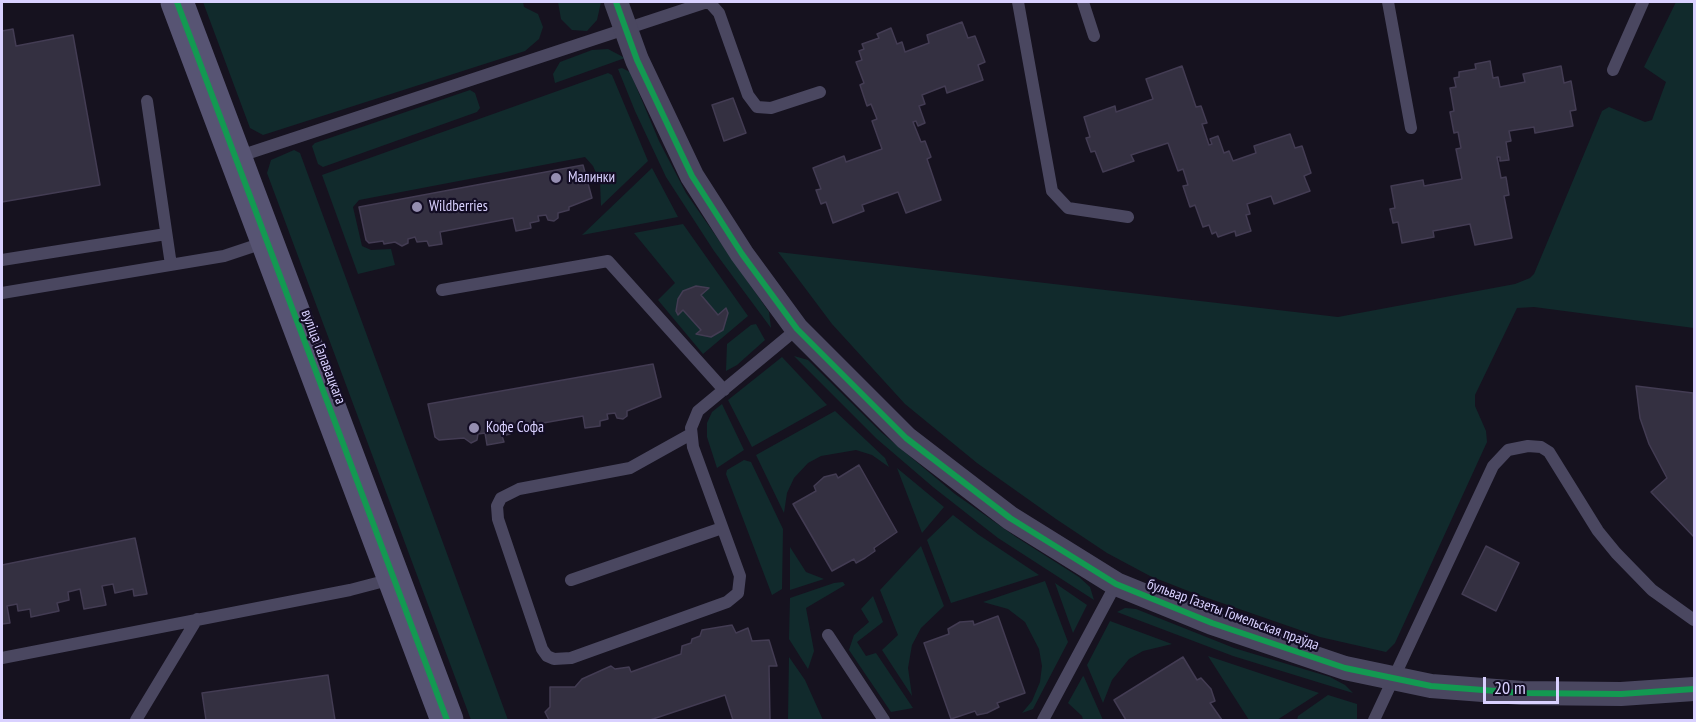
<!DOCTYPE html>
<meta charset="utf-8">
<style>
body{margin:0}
#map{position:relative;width:1696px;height:722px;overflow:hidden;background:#16121f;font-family:"PT Sans Narrow",sans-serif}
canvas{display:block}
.frame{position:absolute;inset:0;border:3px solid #d9d1ff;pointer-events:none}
.scale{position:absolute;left:1483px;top:677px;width:76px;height:27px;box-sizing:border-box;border:3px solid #d9d1ff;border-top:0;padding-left:8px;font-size:18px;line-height:21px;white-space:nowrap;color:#d9d1ff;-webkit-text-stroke:4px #130d24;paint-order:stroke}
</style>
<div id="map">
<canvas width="1696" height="722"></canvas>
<div class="frame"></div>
<div class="scale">20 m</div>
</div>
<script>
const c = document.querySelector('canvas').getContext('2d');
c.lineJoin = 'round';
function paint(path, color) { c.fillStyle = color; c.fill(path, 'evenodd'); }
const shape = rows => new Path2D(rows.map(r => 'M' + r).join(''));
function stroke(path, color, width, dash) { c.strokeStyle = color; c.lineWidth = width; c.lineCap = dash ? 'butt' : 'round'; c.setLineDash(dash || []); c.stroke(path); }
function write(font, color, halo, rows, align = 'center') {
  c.font = font + ' "PT Sans Narrow",sans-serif'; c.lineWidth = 4.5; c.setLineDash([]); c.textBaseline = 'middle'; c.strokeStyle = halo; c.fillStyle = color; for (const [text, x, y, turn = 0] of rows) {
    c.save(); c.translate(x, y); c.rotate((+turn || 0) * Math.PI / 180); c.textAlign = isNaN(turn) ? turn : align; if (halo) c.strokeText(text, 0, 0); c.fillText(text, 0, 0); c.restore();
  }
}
paint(shape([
 [203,2,523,2,524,7,538,14,543,27,539,39,525,51,263,135,250,128],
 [558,2,601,2,597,20,587,31,572,30,561,19],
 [1676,2,1694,2,1694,328,1534,307,1517,308,1475,395,1475,406,1486,431,1487,442,1395,643,1386,652,1320,637,1196,594,1150,576,1107,553,1056,519,977,463,905,404,832,324,778,252,1338,317,1515,284,1530,278,1534,274,1602,111,1609,107,1645,122,1652,120,1666,82,1644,67],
 [608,49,625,58,555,83,553,74,560,62,592,50],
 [622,68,630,72,659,141,686,193,769,312,771,328,714,251,666,177,635,111,618,69],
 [608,73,612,75,648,161,601,206,600,182,593,166,585,157,359,200,353,207,362,246,371,250,391,249,395,265,358,274,322,175],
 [470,90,475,93,480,108,477,112,323,167,318,164,312,146,315,143],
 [294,150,300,153,508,720,471,720,267,173,271,160],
 [652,168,678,217,582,235],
 [683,224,748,316,703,354,658,300,675,283,634,233],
 [756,324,765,340,737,365,726,371,727,344,751,325],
 [794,356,808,360,882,433,955,494,1016,537,1079,577,1090,587,1094,600,998,538,933,487,877,439],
 [782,357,827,405,752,447,728,400],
 [722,404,744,450,717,468,707,437,707,423,712,412],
 [835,411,885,458,889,467,872,455,856,450,821,456,808,463,794,478,787,493,784,513,756,455],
 [744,460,751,462,783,529,782,589,772,595,726,474,727,470],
 [897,468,944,507,922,533],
 [953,515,979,535,1039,575,951,603,927,540],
 [921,546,944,606,921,628,912,645,908,668,912,696,882,650,898,635,880,590],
 [790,547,806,572,824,579,790,590],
 [1045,581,1068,642,1033,709,1022,713,1032,701,1040,682,1042,666,1039,649,1025,622,1008,609,983,602],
 [843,582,845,585,806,608,814,651,808,669,789,639,790,598,834,583],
 [1055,583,1087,605,1073,633],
 [873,596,883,622,857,642,866,656,876,653,913,708,891,712,849,650,854,635,869,622,861,609],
 [1125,608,1136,609,1234,648,1330,677,1345,685,1353,693,1233,656,1117,612],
 [1110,621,1172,644,1143,651,1129,659,1112,680,1103,703,1087,665],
 [1208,656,1319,693,1277,720,1249,720],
 [789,657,805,680,823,720,788,720],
 [1083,676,1084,677,1103,720,1083,720,1082,716,1068,703],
 [1328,695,1357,704,1357,720,1297,720,1298,716]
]), '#112a2c');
const building = shape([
 [962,22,968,38,975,36,985,62,978,65,983,80,947,93,945,86,922,95,925,104,919,106,925,123,918,126,916,121,913,122,921,142,925,141,931,157,927,159,941,200,906,213,898,192,862,205,864,211,833,223,826,202,821,204,816,190,821,189,813,168,844,156,846,162,882,149,872,121,877,119,871,104,867,106,860,85,864,83,856,62,862,60,859,51,864,49,862,44,879,38,877,34,891,28,897,44,902,42,905,52,929,43,927,35,962,22],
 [13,29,16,46,73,35,100,185,2,202,2,31,13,29],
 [1490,61,1493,78,1498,77,1500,87,1525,82,1523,74,1561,66,1564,83,1571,81,1576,110,1570,111,1573,126,1535,133,1534,127,1509,131,1511,141,1506,142,1509,160,1500,161,1500,157,1497,157,1501,178,1506,177,1509,195,1504,196,1512,238,1475,245,1470,224,1433,231,1434,237,1402,243,1398,222,1393,223,1390,209,1395,208,1391,186,1423,180,1424,186,1462,179,1456,149,1461,148,1458,132,1454,133,1450,112,1454,111,1450,88,1456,87,1454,78,1459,77,1459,72,1476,69,1475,64,1490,61],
 [1182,66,1196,107,1201,106,1207,123,1202,124,1209,145,1212,144,1210,139,1218,136,1224,153,1229,151,1233,161,1256,153,1254,146,1290,134,1295,148,1302,146,1311,173,1304,176,1310,191,1274,204,1271,196,1247,204,1250,214,1246,215,1251,231,1236,236,1235,231,1218,237,1216,232,1212,234,1209,225,1203,227,1195,205,1190,207,1183,186,1188,185,1183,169,1178,171,1168,143,1131,155,1134,161,1103,172,1095,151,1091,152,1086,138,1090,137,1084,117,1115,106,1116,112,1153,99,1146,79,1182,66],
 [733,98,746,133,724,141,712,105,733,98],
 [583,165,592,198,569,207,569,210,558,213,558,218,554,221,548,220,546,215,538,216,539,221,530,223,531,228,516,231,513,218,440,232,442,244,429,246,427,241,417,242,415,237,408,239,408,243,402,246,395,242,384,244,383,241,369,243,366,240,359,207,583,165],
 [696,286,709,288,701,295,718,315,726,308,728,313,723,330,711,337,696,334,701,330,683,310,678,315,676,311,678,299,683,291,696,286],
 [653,364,661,397,627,411,627,416,623,419,617,418,615,413,607,414,608,419,600,421,600,426,585,428,583,416,509,429,510,434,502,436,504,442,487,445,485,433,478,434,477,440,471,443,464,438,439,440,435,437,428,404,653,364],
 [1636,386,1693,393,1694,537,1651,492,1667,478,1649,444,1640,418,1636,386],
 [859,465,897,532,874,548,875,551,865,558,856,563,854,559,832,571,793,504,816,491,814,486,824,477,836,474,838,478,859,465],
 [135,538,147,594,134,596,133,589,115,593,113,584,102,586,106,605,84,609,80,589,68,592,69,600,57,603,59,611,31,617,30,609,18,611,17,604,7,606,10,623,2,624,2,565,135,538],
 [1486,546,1519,563,1496,611,1462,594,1486,546],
 [998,616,1025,693,997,703,999,707,987,713,977,715,975,711,951,719,924,643,949,634,948,629,960,622,973,621,974,625,998,616],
 [732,625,736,633,748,628,752,641,769,640,777,666,769,666,770,720,733,720,725,695,650,720,549,720,545,712,550,707,550,687,575,687,582,679,611,666,615,669,629,667,631,672,681,654,682,646,691,643,692,639,700,636,702,630,732,625],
 [1183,657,1197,680,1201,678,1211,689,1215,701,1210,703,1222,720,1126,720,1114,700,1183,657],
 [328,675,335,720,206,720,202,693,328,675]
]);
paint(building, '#343041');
stroke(building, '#433c53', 1.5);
stroke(shape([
 [1018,2,1052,191,1068,208,1128,217],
 [1083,2,1094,36],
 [1388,2,1411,128],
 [1613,70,1643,2],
 [147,101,171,265],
 [237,157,704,3,710,3,719,13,748,95,757,107,771,108,820,92],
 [2,260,166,234],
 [442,290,608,261,724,390],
 [2,293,224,256,266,242],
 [691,434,630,468,519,489,501,498,497,506,498,519,542,649,547,656,554,659,571,658,727,602,738,593,740,576,693,447,691,428,698,411,797,329],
 [571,580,722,528],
 [828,635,884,720],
 [2,658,350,590,392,579],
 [136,720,197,619],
 [1043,720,1116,584],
 [1374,720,1493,466,1508,450,1528,446,1541,447,1549,452,1598,531,1616,553,1652,590,1694,620]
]), '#4a4760', 12);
stroke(shape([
 [616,2,637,60,692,176,742,254,797,329,906,438,1010,518,1116,584,1212,623,1345,668,1431,686,1522,693,1621,694,1694,689]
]), '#4a4760', 24);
stroke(shape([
 [177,2,447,720]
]), '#575473', 33);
stroke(shape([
 [177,2,447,720],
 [616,2,637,60,692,176,742,254,797,329,906,438,1010,518,1116,584,1212,623,1345,668,1431,686,1522,693,1621,694,1694,689]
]), '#139951', 6);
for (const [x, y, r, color] of [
 [556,178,6,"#958eb1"],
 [417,207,6,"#958eb1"],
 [474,428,6,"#958eb1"]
]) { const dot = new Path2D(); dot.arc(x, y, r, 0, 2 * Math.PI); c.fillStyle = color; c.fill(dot); stroke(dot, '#130d24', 2); }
write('15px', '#d9d1ff', '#130d24', [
 ["Малинки",568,178],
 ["Wildberries",429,207],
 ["Кофе Софа",486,428]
], 'left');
write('15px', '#d9d1ff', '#130d24', [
 ["вуліца Галавацкага",323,357,69],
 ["бульвар Газеты Гомельская праўда",1233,615,20]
]);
</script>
